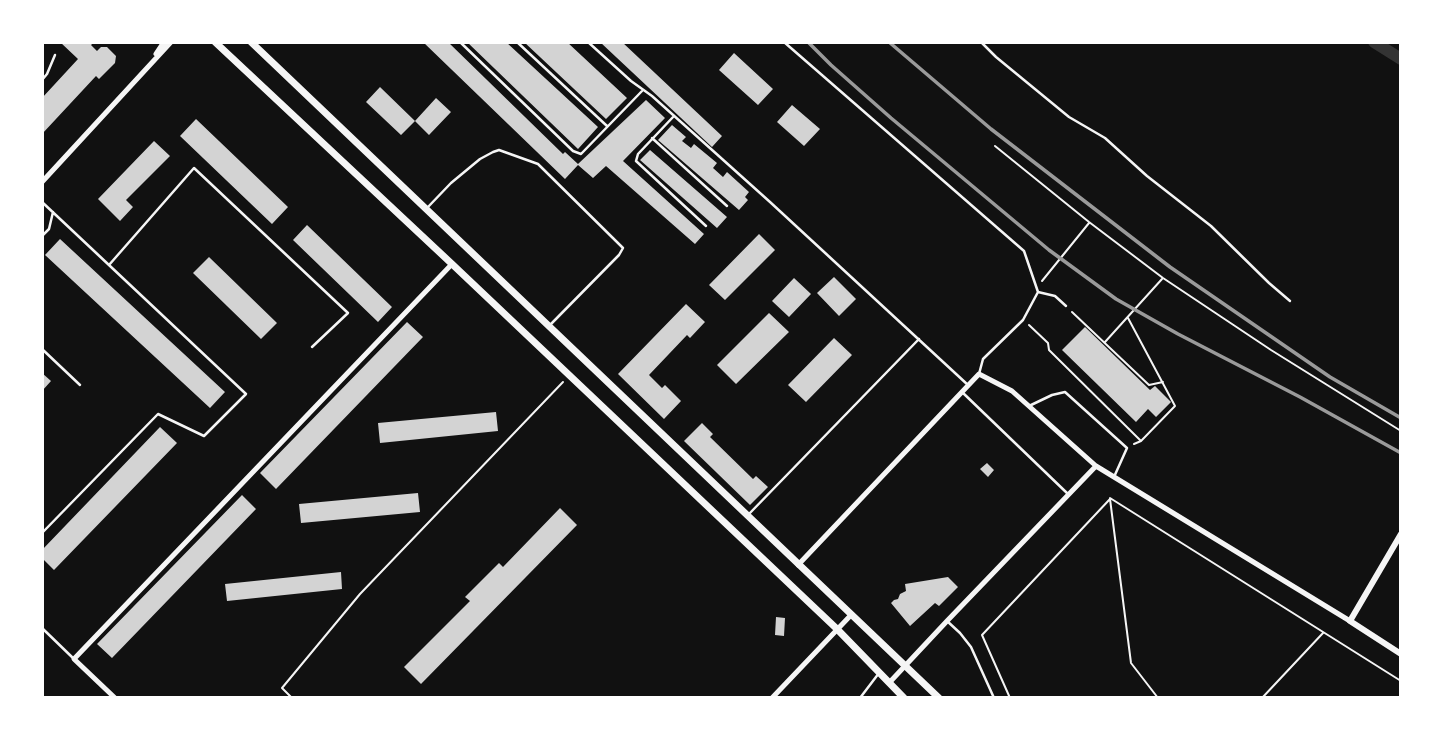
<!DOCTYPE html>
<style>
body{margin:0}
#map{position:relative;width:1443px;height:740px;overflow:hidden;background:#111;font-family:"IBM Plex Sans",sans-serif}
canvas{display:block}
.frame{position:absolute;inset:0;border:44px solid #fff;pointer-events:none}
</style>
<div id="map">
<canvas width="1443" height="740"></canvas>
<div class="frame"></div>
</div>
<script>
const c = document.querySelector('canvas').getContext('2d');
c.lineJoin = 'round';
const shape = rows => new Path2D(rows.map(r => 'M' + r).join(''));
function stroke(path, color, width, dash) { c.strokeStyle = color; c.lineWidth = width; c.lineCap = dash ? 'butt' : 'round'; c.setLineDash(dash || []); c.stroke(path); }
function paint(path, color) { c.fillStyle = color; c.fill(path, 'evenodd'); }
stroke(shape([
 [1374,42,1401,59]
]), '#333', 12);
paint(shape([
 [60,42,94,42,91,45,97,51,101,47,107,47,116,56,115,63,99,79,96,76,42,134,42,98,78,59],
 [423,42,448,42,563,154,565,152,578,164,646,100,665,118,623,161,704,234,695,244,606,166,593,178,578,165,565,179],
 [467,42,506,42,598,127,578,149],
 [524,42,567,42,627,98,606,119],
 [600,42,622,42,722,136,712,147],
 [734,53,773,89,758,105,719,70],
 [380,87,415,121,401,135,366,102],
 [436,98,451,112,429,135,415,121],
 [792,105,820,129,804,146,777,122],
 [196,119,288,207,272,224,180,136],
 [672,125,686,137,682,141,691,148,694,144,717,163,713,168,723,177,727,172,749,192,745,197,748,200,739,210,658,140],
 [154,141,170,156,126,200,133,207,120,221,98,199],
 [650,150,727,217,717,228,640,160],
 [307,225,392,307,378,322,293,240],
 [759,234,775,250,725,300,709,285],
 [60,239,225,392,210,408,45,255],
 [209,257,277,323,261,339,193,273],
 [834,277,856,299,839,316,817,293],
 [794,278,811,294,789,317,772,301],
 [686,304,705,322,690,338,687,335,649,375,662,388,665,385,681,401,664,419,618,374],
 [769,313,789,332,736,384,717,365],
 [407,322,423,337,276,489,260,473],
 [1085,327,1150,390,1155,386,1171,402,1156,417,1148,409,1136,422,1062,350],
 [834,338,852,355,806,402,788,385],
 [42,373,51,381,42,391],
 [496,412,498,431,380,443,378,423],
 [702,423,713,434,710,437,753,479,756,476,768,487,750,505,684,441],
 [160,427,177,443,54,570,42,558,42,550],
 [987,463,994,470,988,477,980,469],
 [418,493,420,512,301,523,299,504],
 [242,495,256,509,112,658,97,644],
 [560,508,577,525,421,684,404,667,470,601,465,597,499,563,503,567],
 [341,572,342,589,227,601,225,584],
 [948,577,958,587,939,606,935,603,910,626,891,603,894,600,898,599,900,594,906,591,905,584],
 [776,617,785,618,784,636,775,635]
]), '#d3d3d3');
stroke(shape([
 [995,146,1089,222,1163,278,1271,350,1401,431],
 [1042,281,1089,223],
 [1072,312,1149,385,1163,382],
 [1128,318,1175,406,1141,441,1134,444],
 [1029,325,1048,343,1049,350,1141,441],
 [1105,342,1162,279],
 [1110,498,1401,681],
 [1110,499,1131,663,1158,698],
 [292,698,282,688,360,594,563,382],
 [1010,698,982,635,1110,499],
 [1262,698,1323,633]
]), '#f5f5f5', 2);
stroke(shape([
 [460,42,573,151,581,154,642,91],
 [517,42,607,126],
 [588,42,631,81,652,96,770,202,968,385],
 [784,42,1024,251,1038,292],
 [981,42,996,57,1069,117,1105,138,1147,176,1211,226,1269,283,1290,301],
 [42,80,47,74,55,55],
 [674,116,638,154,636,161,706,226],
 [652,138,727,206],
 [42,202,246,394,204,436,158,414,42,533],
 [428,207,451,183,480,159,493,152,499,150,538,164,623,248,619,255,551,324],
 [42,236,49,229,53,212],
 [109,265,194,168,348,313,312,347],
 [42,349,80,385],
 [979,374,983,359,1023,320,1038,292,1055,296,1066,306],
 [962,392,1068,494],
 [1029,406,1052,395,1065,392,1127,448,1114,477],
 [748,515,919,339],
 [947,621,960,633,971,647,994,698],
 [42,628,74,659],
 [860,698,879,673]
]), '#f5f5f5', 2.5);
stroke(shape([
 [156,54,164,42],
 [42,182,171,42],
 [798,565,979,374,1012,391,1096,466,1350,621],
 [889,683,947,621,1096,466],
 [115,698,74,659,452,264],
 [772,698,851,615]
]), '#f5f5f5', 5);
stroke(shape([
 [1401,534,1350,621,1401,654]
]), '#f5f5f5', 6);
stroke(shape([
 [215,42,452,264,837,629,904,698],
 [251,42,939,698]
]), '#f5f5f5', 7);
stroke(shape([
 [808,42,831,65,891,118,1049,250,1116,299,1178,334,1300,397,1401,453],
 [889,42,991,129,1170,267,1330,377,1401,418]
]), '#9a9a9a', 3.5);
</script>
